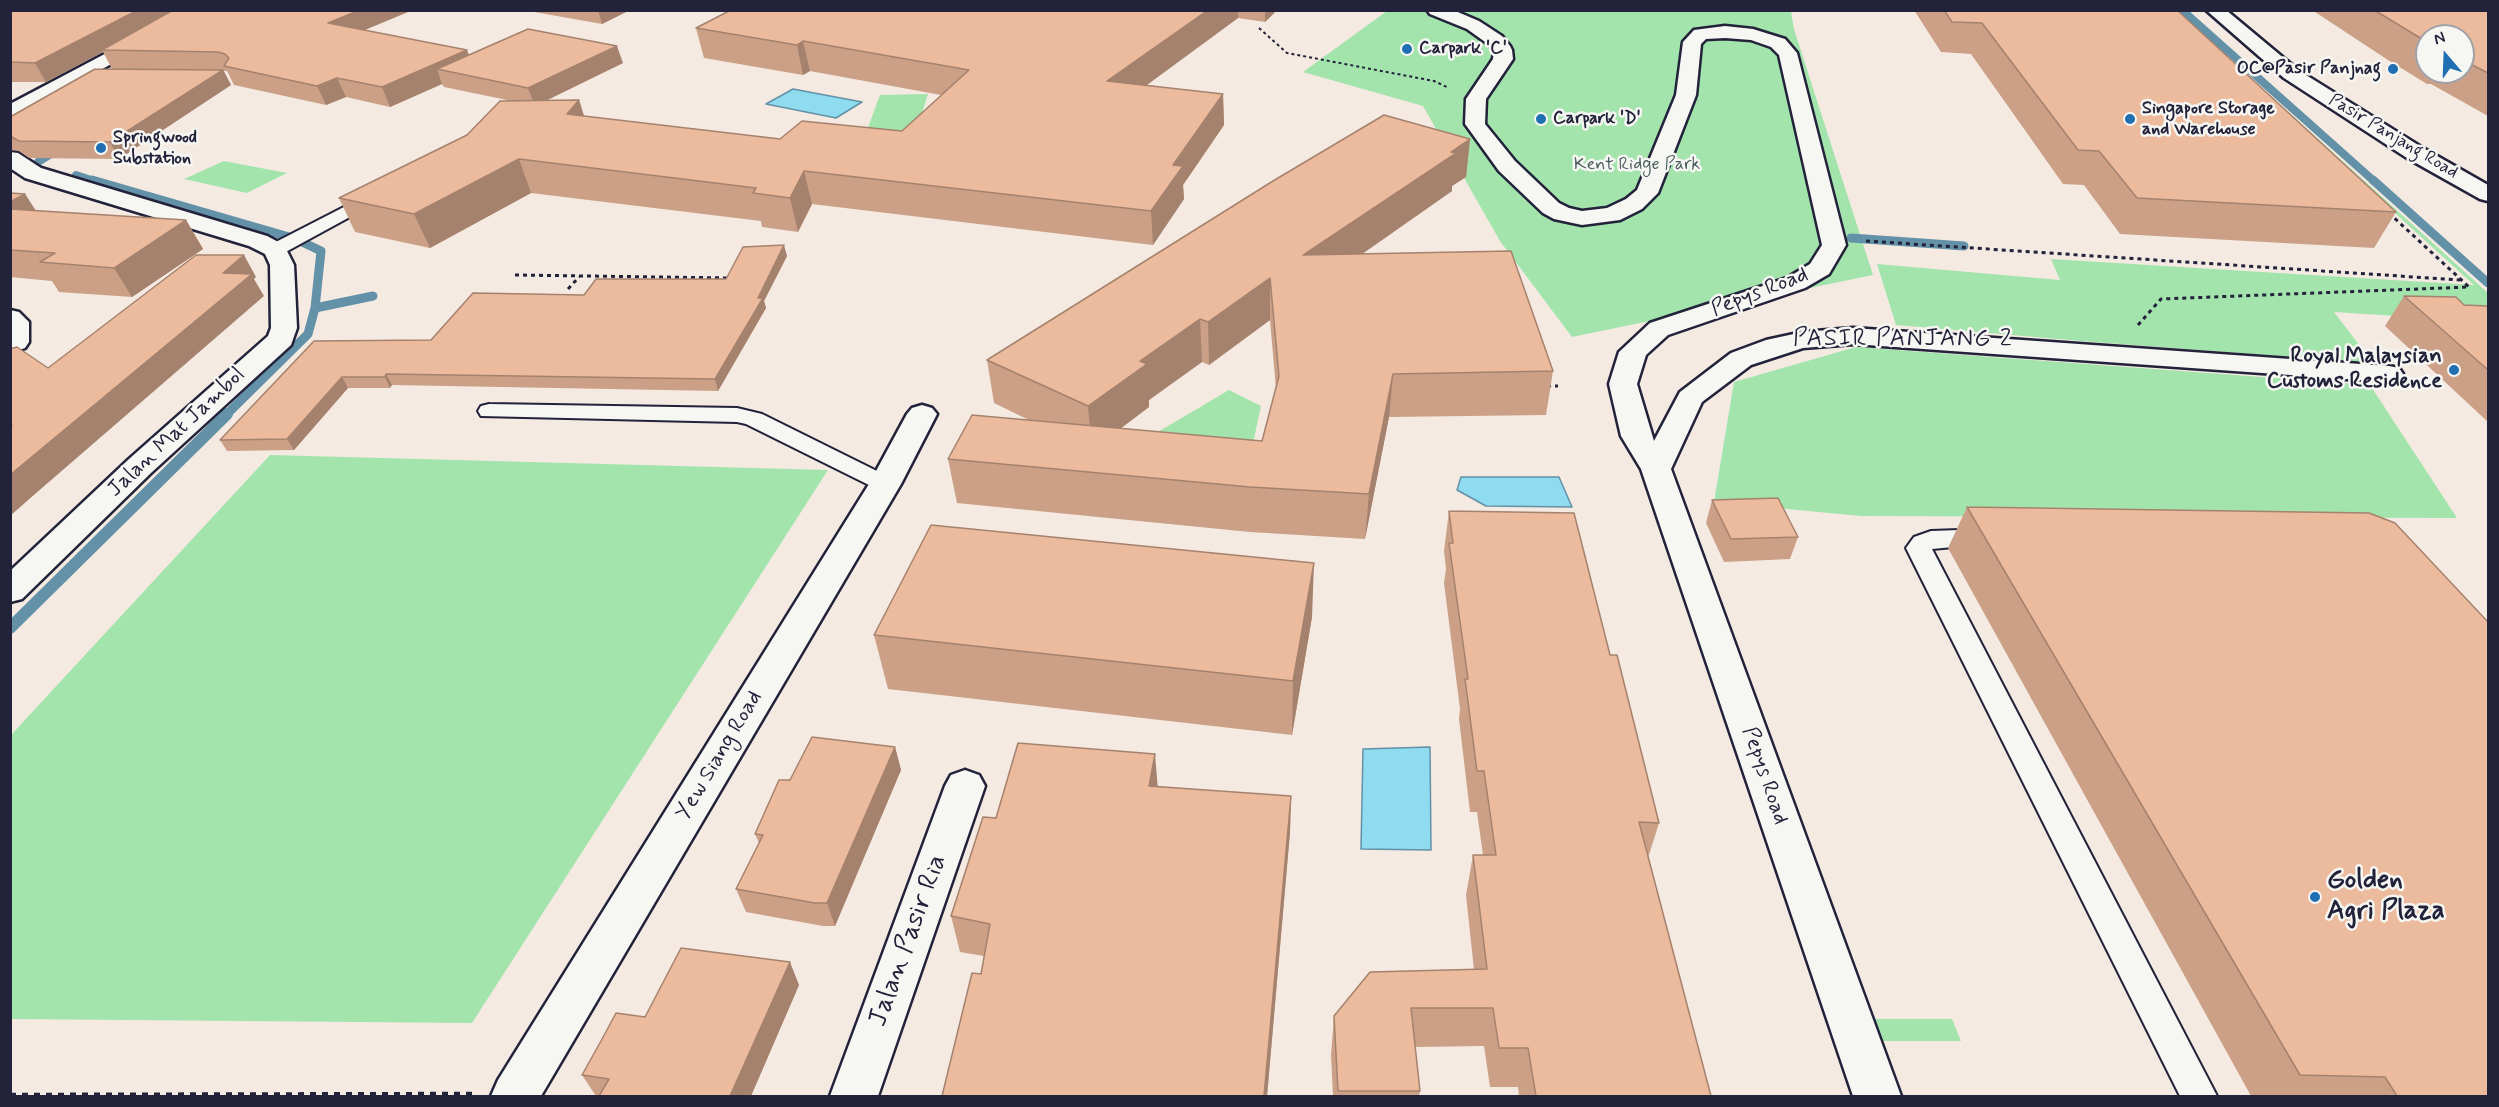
<!DOCTYPE html>
<style>
body{margin:0}
#map{position:relative;width:2499px;height:1107px;overflow:hidden;background:#f4eae1;font-family:Mynerve,sans-serif}
canvas{display:block}
.frame{position:absolute;inset:0;border:12px solid #22223b;pointer-events:none}
.north{position:absolute;left:2415px;top:24px;width:60px;height:60px;box-sizing:border-box;background:#f6f6f2;border:2px solid #a1a1a9;border-radius:50%;rotate:341deg;font-size:16px;font-weight:700;line-height:24px;text-align:center;color:#22223b}
.north::after{content:'';display:block;margin:auto;width:21px;height:27px;background:#1f6fb2;clip-path:polygon(50% 0,100% 100%,50% 72%,0 100%)}
</style>
<div id="map">
<canvas width="2499" height="1107"></canvas>
<div class="frame"></div>
<div class="north">N</div>
</div>
<script>
const c = document.querySelector('canvas').getContext('2d');
c.lineJoin = 'round';
function paint(path, color) { c.fillStyle = color; c.fill(path, 'evenodd'); }
const shape = rows => new Path2D(rows.map(r => 'M' + r).join(''));
function stroke(path, color, width, dash) { c.strokeStyle = color; c.lineWidth = width; c.lineCap = dash ? 'butt' : 'round'; c.setLineDash(dash || []); c.stroke(path); }
function write(font, color, halo, rows, align = 'center') {
  c.font = font + ' Mynerve,sans-serif'; c.lineWidth = 5; c.setLineDash([]); c.textBaseline = 'middle'; c.strokeStyle = halo; c.fillStyle = color; for (const [text, x, y, turn = 0] of rows) {
    c.save(); c.translate(x, y); c.rotate((+turn || 0) * Math.PI / 180); c.textAlign = isNaN(turn) ? turn : align; if (halo) c.strokeText(text, 0, 0); c.fillText(text, 0, 0); c.restore();
  }
}
paint(shape([
 [1387,11,1791,11,1794,29,1873,275,1572,337,1500,241,1423,106,1303,72],
 [2173,11,2177,11,2488,293,2488,322,2334,312,2373,363,2093,342,1896,325,1877,264,2060,280,2051,259,2474,285],
 [928,94,913,142,862,144,880,95],
 [224,161,287,173,247,193,184,179],
 [1856,347,2370,385,2457,518,1861,516,1714,502,1734,382],
 [1229,390,1261,406,1247,471,1112,459],
 [270,455,828,470,472,1023,11,1019,11,735],
 [1873,1019,1952,1019,1961,1041,1881,1041]
]), '#a3e4ad');
const water = shape([
 [793,89,862,102,836,118,766,104,793,89],
 [1461,477,1559,477,1572,507,1486,506,1457,490,1461,477],
 [1430,747,1431,850,1361,849,1363,749,1430,747]
]);
paint(water, '#8fdbef');
stroke(water, '#6391a7', 1.5);
stroke(shape([
 [2182,10,2375,182],
 [38,162,57,150],
 [76,175,97,182]
]), '#6391a7', 8);
stroke(shape([
 [92,180,296,239,321,251,315,308,308,334,225,416],
 [2373,180,2488,283],
 [1851,238,1964,246],
 [315,308,373,296]
]), '#6391a7', 9);
stroke(shape([
 [10,628,227,414]
]), '#6391a7', 12);
const lane = shape([
 [375,191,381,192,384,196,381,200,282,254,275,256,268,254,266,250,268,246,375,191],
 [489,404,737,408,762,414,893,479,897,484,893,489,885,491,877,489,746,424,737,422,481,416,478,411,481,406,489,404],
 [1988,529,1997,531,2001,537,1997,543,1932,549,2217,1096,2180,1096,1906,548,1914,537,1931,531,1988,529]
]);
const street = shape([
 [188,10,211,10,10,119,10,104,188,10],
 [1427,10,1453,10,1479,21,1502,36,1510,46,1512,50,1513,59,1486,99,1485,124,1515,161,1559,203,1569,208,1582,211,1607,208,1626,199,1637,190,1676,95,1683,42,1694,30,1725,26,1753,29,1785,39,1797,53,1846,245,1829,274,1805,288,1668,335,1646,355,1637,384,1654,441,1680,392,1731,353,1766,340,1803,332,1853,328,2389,366,2399,368,2403,374,2399,380,2389,382,1853,344,1803,348,1751,365,1702,402,1671,469,1901,1096,1853,1096,1641,469,1621,436,1609,384,1619,352,1650,323,1787,278,1810,264,1822,245,1779,55,1771,47,1751,40,1725,38,1706,39,1701,44,1696,95,1658,193,1642,209,1620,220,1582,225,1554,219,1543,213,1499,171,1468,128,1465,124,1466,99,1493,59,1494,50,1488,44,1467,29,1430,14,1427,10],
 [2206,10,2226,10,2298,70,2423,148,2488,185,2488,201,2480,199,2407,158,2284,78,2206,10],
 [10,152,18,153,41,168,267,236,284,245,294,265,297,328,291,345,151,473,22,599,10,602,10,571,129,459,268,336,271,328,270,265,265,254,249,246,25,178,10,168,10,152],
 [10,310,19,312,29,322,29,342,25,348,10,353,10,310],
 [922,405,932,408,937,414,901,484,541,1096,491,1096,498,1080,869,484,907,414,912,408,922,405],
 [965,770,979,775,985,786,878,1096,830,1096,945,786,951,775,965,770]
]);
stroke(lane, '#22223b', 4);
stroke(street, '#22223b', 5);
stroke(shape([
 [1259,28,1287,53,1434,81,1447,87]
]), '#22223b', 2, [3, 3]);
stroke(shape([
 [1866,241,2460,280],
 [515,275,730,278],
 [568,289,579,277],
 [2138,325,2161,299,2469,287,2390,214],
 [1547,386,1558,386]
]), '#22223b', 3, [4, 4]);
stroke(shape([
 [10,1095,472,1094]
]), '#22223b', 4.5, [6, 6]);
paint(lane, '#f6f6f2');
paint(street, '#f6f6f2');
paint(shape([
 [10,10,364,30,469,55,623,63,545,101,579,100,584,116,780,139,902,131,941,95,810,71,803,75,704,58,696,28,731,10,1277,10,1265,22,1238,18,1146,85,1223,94,1224,125,1183,185,1184,199,1153,245,812,204,798,232,762,227,761,221,531,193,430,248,355,232,339,198,467,135,512,101,444,87,442,84,390,107,346,97,326,105,234,85,227,71,224,71,231,85,119,159,29,158,19,151,10,150,10,117,112,69,103,52,46,82,10,82],
 [523,10,630,10,602,24],
 [1914,10,2177,10,2396,212,2374,248,2120,234,2084,185,2063,184,1971,54,1941,52],
 [2312,10,2488,10,2488,116,2431,84,2427,84,2388,60],
 [2427,36,2463,36,2463,72,2427,72],
 [1470,139,1466,177,1452,186,1452,191,1362,254,1553,371,1546,415,1389,417,1365,539,1250,532,957,503,948,459,1031,421,994,403,987,360],
 [1270,320,1276,389,1262,441,1120,429,1149,407,1149,400,1202,362,1209,365],
 [10,193,25,194,36,211,186,220,203,249,132,297,59,292,52,281,10,277],
 [787,256,764,301,766,308,718,391,392,385,390,388,348,388,294,450,227,451,220,440,314,341,431,340,584,295,726,279],
 [2404,296,2464,305,2488,307,2488,422,2385,326],
 [1712,500,1798,537,1790,559,1724,562,1706,523],
 [1967,507,2488,1096,2251,1096,1948,548],
 [1449,511,1610,655,1659,823,1648,858,1711,1096,1519,1096,1518,1087,1490,1087,1484,1046,1415,1047,1420,1091,1419,1096,1333,1096,1331,1055,1334,1016,1474,970,1466,895,1473,855,1483,855,1477,812,1470,812,1459,719,1460,709,1444,583,1446,569,1444,551],
 [1312,617,1292,735,888,689,874,635],
 [895,747,901,770,835,926,823,926,746,912,736,889,759,843,755,834,790,780],
 [1157,787,1291,796,1290,832,1267,1096,942,1096,981,974,984,956,960,952,951,916,996,818],
 [799,985,751,1096,596,1096,582,1075,645,1017]
]), '#cba087');
paint(shape([
 [138,10,182,10,102,50,103,52,46,82,35,63],
 [360,10,413,10,336,42,328,23],
 [598,10,630,10,602,24],
 [1208,10,1238,10,1238,18,1109,113,1107,81],
 [1265,10,1277,10,1265,22],
 [803,41,810,71,803,75,797,45],
 [617,46,623,63,535,106,528,88],
 [467,50,474,69,437,69,442,84,390,107,382,87],
 [223,70,231,85,119,159,110,142],
 [337,78,346,97,326,105,317,86],
 [1223,94,1224,125,1183,185,1184,199,1153,245,1151,211,1173,165],
 [579,100,589,132,567,114],
 [1470,139,1466,177,1452,186,1452,191,1302,296,1303,255],
 [519,159,531,193,430,248,414,214],
 [804,171,812,204,798,232,790,198],
 [25,194,43,222,10,226,10,202],
 [186,220,203,249,132,297,114,268],
 [784,245,787,256,764,301,766,308,718,391,715,379],
 [244,255,256,277,254,279,264,296,35,494,10,516,10,475,223,273],
 [1270,278,1270,320,1209,365,1208,322],
 [1200,319,1202,362,1149,400,1149,407,1092,450,1088,406,1140,361],
 [386,374,392,385,390,388,385,377],
 [1393,374,1389,417,1365,539,1369,494],
 [342,377,348,388,294,450,287,439],
 [1314,563,1312,617,1292,735,1293,681],
 [895,747,901,770,835,926,827,903],
 [1155,754,1158,790,1149,786],
 [1291,796,1290,832,1267,1096,1264,1096],
 [790,962,799,985,751,1096,730,1096]
]), '#a5826e');
const building = shape([
 [10,10,138,10,35,63,10,62,10,10],
 [173,10,360,10,328,23,467,50,382,87,337,78,317,86,224,66,229,58,225,54,218,52,102,50,173,10],
 [731,10,1208,10,1107,81,1223,94,1173,165,1183,166,1151,211,804,171,790,198,753,193,756,188,519,159,414,214,339,198,467,135,500,101,579,100,567,114,780,139,802,121,902,131,969,70,803,41,797,45,696,28,731,10],
 [1944,10,2177,10,2396,212,2137,198,2099,151,2078,150,1982,23,1952,22,1944,10],
 [2374,10,2488,10,2488,73,2463,60,2463,36,2427,36,2427,42,2374,10],
 [528,29,617,46,528,88,437,69,528,29],
 [95,69,223,70,110,142,19,141,10,136,10,117,95,69],
 [1384,115,1470,139,1451,152,1456,153,1303,255,1511,251,1553,371,1393,374,1369,494,1250,487,948,459,972,415,1262,441,1279,376,1270,278,1208,322,1200,319,1140,361,1147,364,1088,406,987,360,1273,181,1384,115],
 [10,193,25,194,10,202,10,193],
 [10,209,186,220,114,268,40,262,55,253,10,250,10,209],
 [784,245,758,298,763,298,715,379,386,374,385,377,342,377,287,439,220,440,314,341,431,340,473,293,584,295,596,279,726,279,743,247,784,245],
 [196,255,244,255,223,273,252,274,10,475,10,426,12,426,10,425,10,349,17,347,48,368,196,255],
 [2404,296,2456,297,2464,305,2487,306,2488,307,2488,370,2404,296],
 [1778,498,1798,537,1731,539,1712,500,1778,498],
 [1967,507,2369,513,2395,523,2488,622,2488,1096,2397,1096,2385,1077,2300,1075,1967,507],
 [1449,511,1574,513,1610,655,1617,655,1659,823,1639,822,1711,1096,1536,1096,1528,1048,1499,1048,1493,1008,1411,1008,1420,1091,1338,1091,1334,1016,1370,972,1487,969,1473,855,1496,855,1484,771,1477,771,1465,679,1468,679,1449,543,1453,543,1449,511],
 [931,525,1314,563,1293,681,874,635,931,525],
 [812,737,895,747,827,903,815,903,736,889,763,835,755,834,779,780,790,780,812,737],
 [1018,743,1155,754,1149,786,1291,796,1264,1096,942,1096,972,973,981,974,990,924,951,916,983,817,996,818,1018,743],
 [681,948,790,962,730,1096,599,1096,609,1079,582,1075,601,1041,616,1013,645,1017,681,948]
]);
paint(building, '#ecba9d');
stroke(building, '#a5826e', 1.5);
for (const [x, y, r, color] of [
 [1407,49,6,"#1f6fb2"],
 [2393,69,6,"#1f6fb2"],
 [1541,119,6,"#1f6fb2"],
 [2130,119,6,"#1f6fb2"],
 [101,148,6,"#1f6fb2"],
 [2454,370,6,"#1f6fb2"],
 [2315,897,6,"#1f6fb2"]
]) { const dot = new Path2D(); dot.arc(x, y, r, 0, 2 * Math.PI); c.fillStyle = color; c.fill(dot); stroke(dot, '#f6f6f2', 2); }
write('bold 18px', '#22223b', '#f6f6f2', [
 ["Carpark 'C'",1419,49],
 ["OC@Pasir Panjnag",2381,69,"right"],
 ["Singapore Storage",2142,109],
 ["and Warehouse",2142,130],
 ["Carpark 'D'",1553,119],
 ["Springwood",113,138],
 ["Substation",113,159]
], 'left');
write('18px', '#22223b', '#f6f6f2', [
 ["Pasir Panjang Road",2393,137,31]
]);
write('18px', '#495c5d', '#f6f6f2', [
 ["Kent Ridge Park",1637,165]
]);
write('22px', '#22223b', '#f6f6f2', [
 ["Pepys Road",1760,293,-21],
 ["Jalan Mat Jambol",177,433,-43],
 ["Yew Siang Road",720,756,-59],
 ["Pepys Road",1764,776,71]
]);
write('bold 22px', '#22223b', '#f6f6f2', [
 ["Royal Malaysian",2442,357],
 ["Customs Residence",2442,382]
], 'right');
c.letterSpacing = '1.5px';
write('24px', '#22223b', '#f6f6f2', [
 ["PASIR PANJANG 2",1903,340]
]);
c.letterSpacing = '0px';
write('bold 27px', '#22223b', '#f6f6f2', [
 ["Golden",2327,881],
 ["Agri Plaza",2327,912]
], 'left');
write('27px', '#22223b', '#f6f6f2', [
 ["Jalan Pasir Ria",909,941,-70]
]);
</script>
